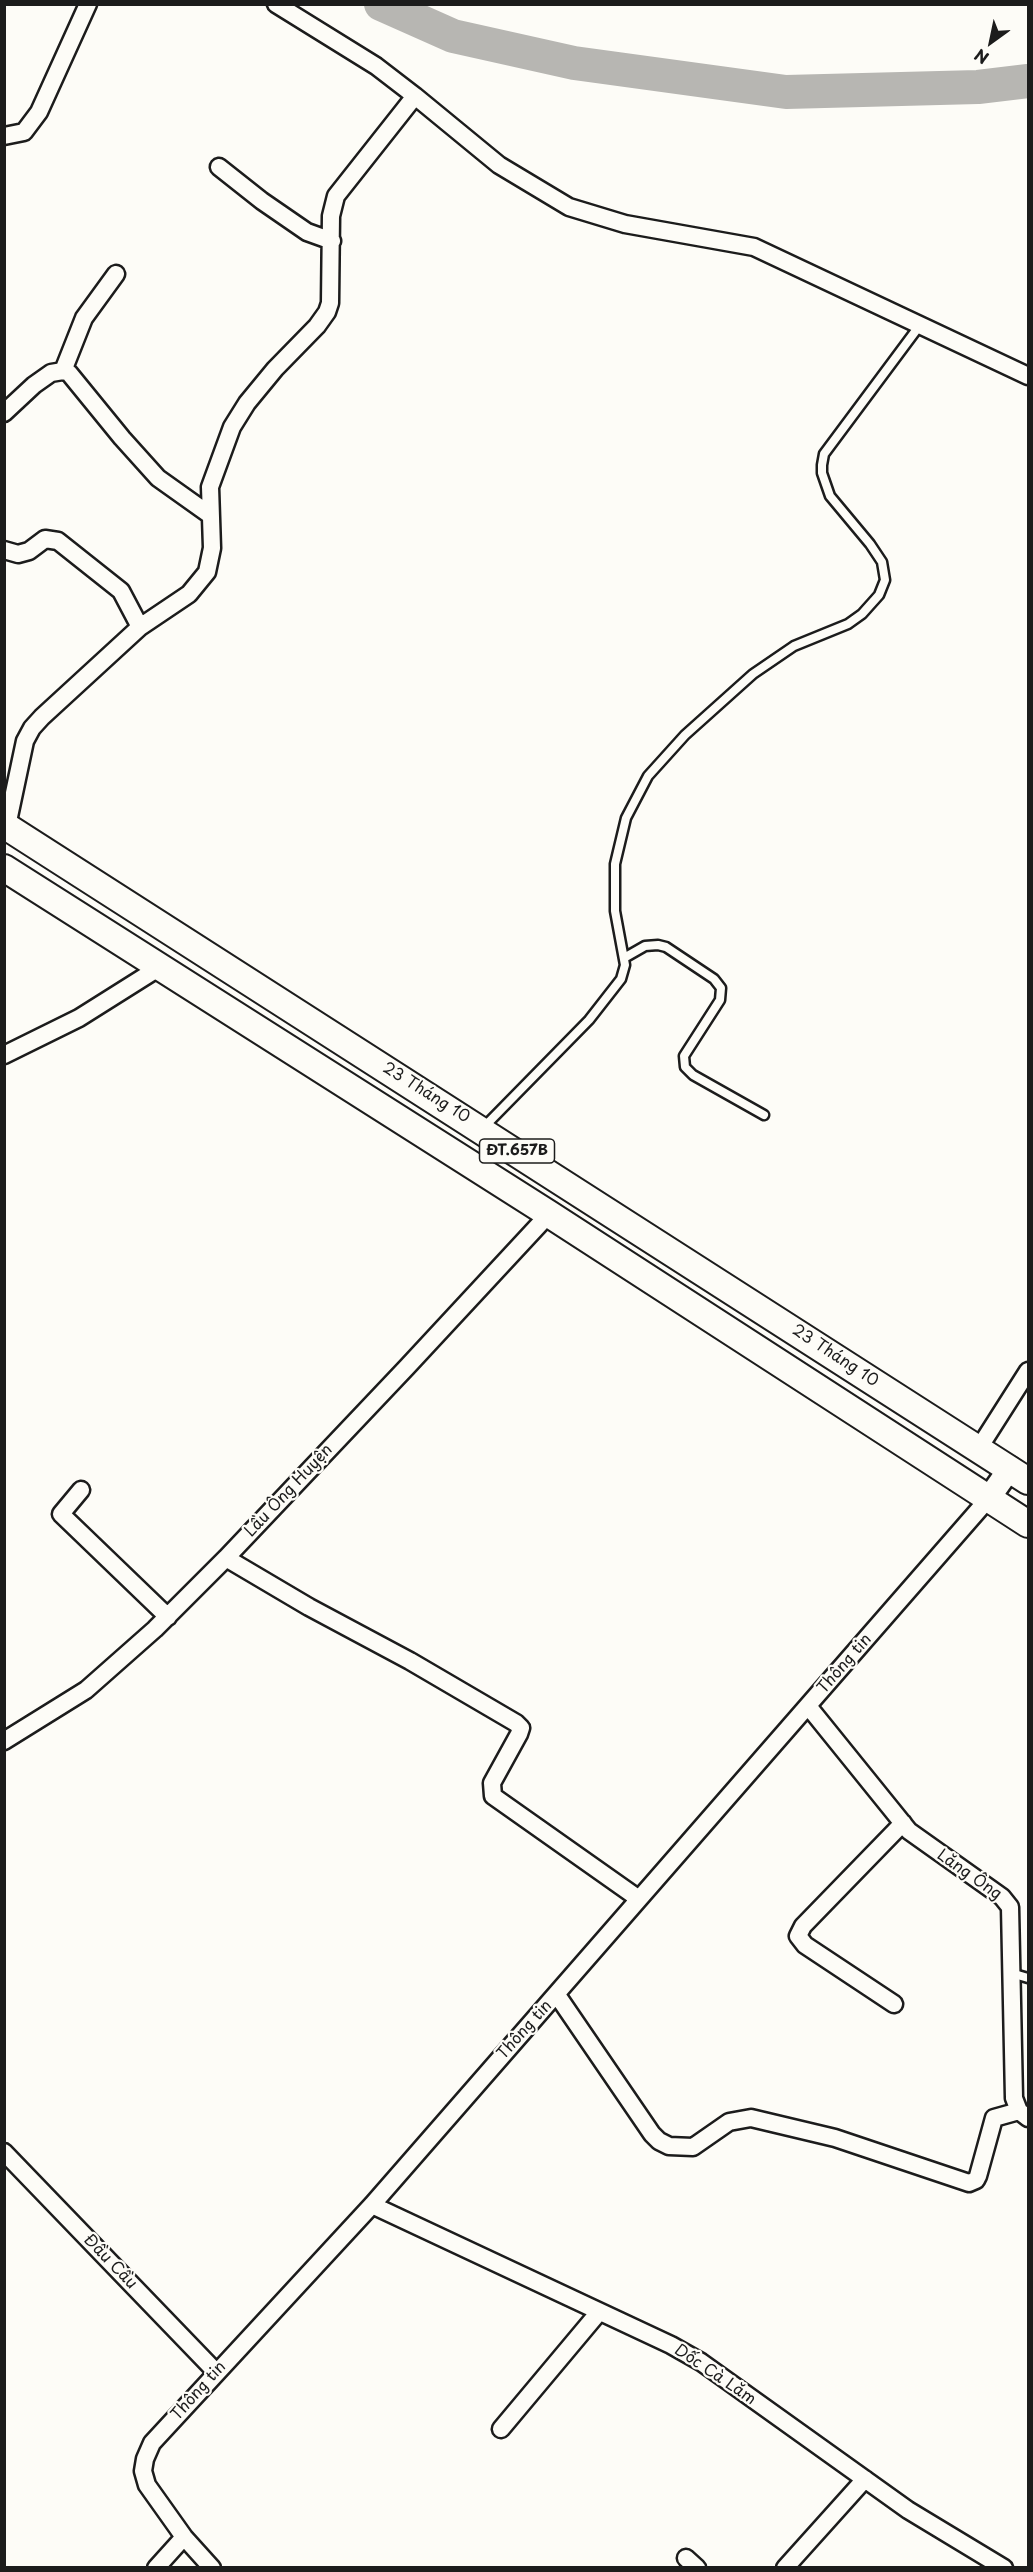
<!DOCTYPE html>
<meta charset="utf-8">
<style>
body{margin:0}
#map{position:relative;width:1033px;height:2572px;overflow:hidden;background:#fdfcf7;font-family:"Playpen Sans",sans-serif}
canvas{display:block}
.frame{position:absolute;inset:0;border:6px solid #1c1c1c;pointer-events:none}
.north{position:absolute;left:961px;top:12px;width:60px;height:60px;-webkit-text-stroke:4px #fdfcf7;paint-order:stroke;rotate:213deg;font-size:16px;font-weight:700;line-height:24px;text-align:center;color:#1c1c1c}
.north::after{content:'';display:block;margin:auto;width:21px;height:27px;background:#1c1c1c;clip-path:polygon(50% 0,100% 100%,50% 72%,0 100%)}
</style>
<div id="map">
<canvas width="1033" height="2572"></canvas>
<div class="frame"></div>
<div class="north">N</div>
</div>
<script>
const c = document.querySelector('canvas').getContext('2d');
c.lineJoin = 'round';
const shape = rows => new Path2D(rows.map(r => 'M' + r).join(''));
function stroke(path, color, width, dash) { c.strokeStyle = color; c.lineWidth = width; c.lineCap = dash ? 'butt' : 'round'; c.setLineDash(dash || []); c.stroke(path); }
function write(font, color, halo, rows, align = 'center') {
  c.font = font + ' "Playpen Sans",sans-serif'; c.lineWidth = 4.5; c.setLineDash([]); c.textBaseline = 'middle'; c.strokeStyle = halo; c.fillStyle = color; for (const [text, x, y, turn = 0] of rows) {
    c.save(); c.translate(x, y); c.rotate((+turn || 0) * Math.PI / 180); c.textAlign = isNaN(turn) ? turn : align; if (halo) c.strokeText(text, 0, 0); c.fillText(text, 0, 0); c.restore();
  }
}
stroke(shape([
 [381,4,453,36,574,63,786,92,978,87,1028,81]
]), '#b7b6b2', 34);
const lane = shape([
 [624,958,645,946,658,945,666,947,714,979,721,988,720,1000,684,1056,685,1067,693,1075,764,1115],
 [483,1128,589,1020,621,979,625,965,615,911,615,864,626,818,648,776,685,735,753,674,794,646,848,624,862,614,879,595,885,580,882,562,870,544,830,496,822,473,822,465,824,454,920,325],
 [1011,1973,1028,1978]
]);
const street = shape([
 [415,96,499,165,569,207,625,224,754,247,1028,376],
 [4,136,24,132,39,112,88,4],
 [219,167,262,201,307,232,332,241],
 [63,371,84,318,116,274],
 [4,413,34,385,51,373,63,371,69,373,122,438,158,478,210,515],
 [4,550,18,554,29,551,45,539,58,541,121,591,140,627],
 [7,826,25,741,32,728,42,717,140,627,189,594,207,572,212,548,210,487,232,427,247,403,275,369,317,326,327,312,330,303,331,216,336,196,415,96,376,66,276,4],
 [4,1055,79,1018,160,967],
 [979,1448,1028,1371],
 [81,1490,61,1514,168,1617],
 [226,1558,309,1607,410,1661,516,1723,521,1728,519,1734,492,1783,493,1796,639,1899],
 [808,1706,909,1831,1002,1897,1010,1907,1014,2098,1019,2111,1028,2118],
 [4,1741,86,1690,155,1629,226,1558,407,1367,549,1214],
 [557,1995,652,2134,659,2141,669,2146,693,2147,729,2122,751,2118,835,2138,969,2183,976,2180,978,2176,994,2118,1019,2111],
 [894,2004,805,1945,798,1936,803,1926,903,1823],
 [4,2152,216,2372],
 [372,2205,671,2345,701,2362,908,2510,1004,2568],
 [501,2429,599,2312],
 [686,2558,697,2568],
 [156,2568,184,2537],
 [212,2568,184,2537,147,2485,143,2471,145,2459,152,2443,372,2205,989,1498],
 [785,2568,865,2479]
]);
const secondary = shape([
 [989,1498,1010,1468]
]);
const primary = shape([
 [4,825,1028,1481],
 [4,868,549,1214,1028,1524]
]);
stroke(lane, '#1c1c1c', 13);
stroke(street, '#1c1c1c', 21);
stroke(secondary, '#1c1c1c', 27);
stroke(primary, '#1c1c1c', 30);
stroke(lane, '#fdfcf7', 8);
stroke(street, '#fdfcf7', 16);
stroke(secondary, '#fdfcf7', 22);
stroke(primary, '#fdfcf7', 26);
for (const [x, y, w] of [
 [517,1151,75]
]) { const box = new Path2D(); box.roundRect(x - w / 2, y - 12, w, 24, 4.5); c.fillStyle = '#fdfcf7'; c.fill(box); stroke(box, '#1c1c1c', 1.5); }
write('bold 15px', '#1c1c1c', null, [
 ["ĐT.657B",517,1151]
]);
write('16px', '#1c1c1c', '#fdfcf7', [
 ["23 Tháng 10",426,1093,32],
 ["23 Tháng 10",835,1356,33],
 ["Lầu Ông Huyện",289,1491,-47],
 ["Thông tin",845,1664,-49],
 ["Lăng Ông",969,1875,35],
 ["Thông tin",525,2030,-48],
 ["Đầu Cầu",110,2262,46],
 ["Dốc Cà Lăm",715,2375,34],
 ["Thông tin",199,2391,-48]
]);
</script>
